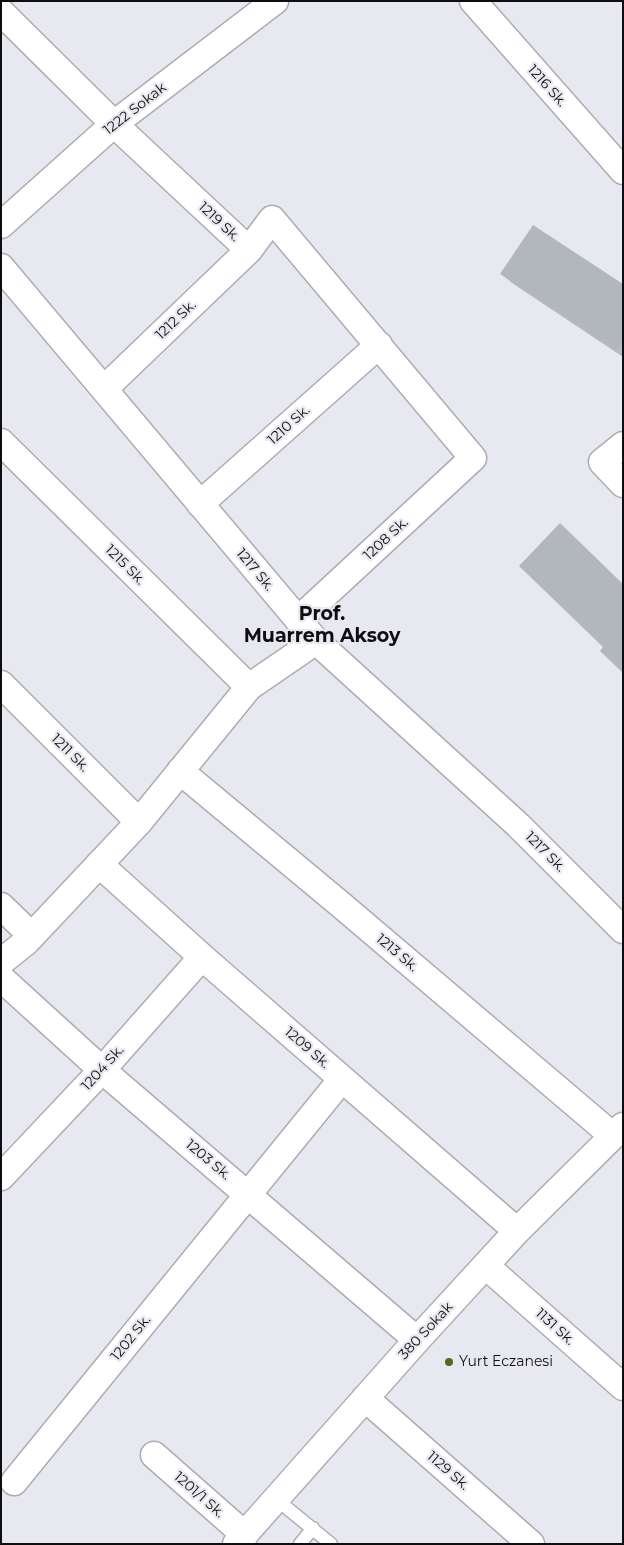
<!DOCTYPE html>
<style>
body{margin:0}
#map{position:relative;width:624px;height:1545px;overflow:hidden;background:#e8e8f0;font-family:Montserrat,sans-serif}
canvas{display:block}
.frame{position:absolute;inset:0;border:2px solid #0e0e11;pointer-events:none}
</style>
<div id="map">
<canvas width="624" height="1545"></canvas>
<div class="frame"></div>
</div>
<script>
const c = document.querySelector('canvas').getContext('2d');
c.lineJoin = 'round';
function paint(path, color) { c.fillStyle = color; c.fill(path, 'evenodd'); }
const shape = rows => new Path2D(rows.map(r => 'M' + r).join(''));
function stroke(path, color, width, dash) { c.strokeStyle = color; c.lineWidth = width; c.lineCap = dash ? 'butt' : 'round'; c.setLineDash(dash || []); c.stroke(path); }
function write(font, color, halo, rows, align = 'center') {
  c.font = font + ' Montserrat,sans-serif'; c.lineWidth = 4.5; c.setLineDash([]); c.textBaseline = 'middle'; c.strokeStyle = halo; c.fillStyle = color; for (const [text, x, y, turn = 0] of rows) {
    c.save(); c.translate(x, y); c.rotate((+turn || 0) * Math.PI / 180); c.textAlign = isNaN(turn) ? turn : align; if (halo) c.strokeText(text, 0, 0); c.fillText(text, 0, 0); c.restore();
  }
}
paint(shape([
 [502,274,623,286,623,357,512,283]
]), '#0003');
paint(shape([
 [533,225,623,284,623,340,616,351,500,274],
 [560,523,623,584,623,673,600,651,603,647,519,566]
]), '#b2b7be');
const service = shape([
 [276,1499,331,1544],
 [300,1544,313,1528]
]);
const minor = shape([
 [473,1,623,171],
 [1,12,114,124,249,250,272,219,473,458,298,620],
 [1,225,114,124,275,1],
 [1,267,316,641,518,825,623,930],
 [104,389,249,250],
 [1,442,249,687],
 [623,445,602,462,623,484],
 [200,504,379,345],
 [1,684,139,822],
 [180,771,340,904,613,1136],
 [99,864,202,957,517,1231],
 [1,906,32,936],
 [1,962,26,942,139,822,249,687,316,641],
 [1,978,102,1070,417,1340],
 [1,1177,102,1070,202,957],
 [486,1266,623,1387],
 [365,1398,531,1544],
 [154,1455,245,1535],
 [14,1482,342,1079],
 [236,1544,417,1340,517,1231,623,1126]
]);
stroke(service, '#acacb4', 15);
stroke(minor, '#acacb4', 29);
stroke(service, '#fff', 12);
stroke(minor, '#fff', 26);
for (const [x, y, r, color] of [
 [449,1362,5,"#526c1e"]
]) { const dot = new Path2D(); dot.arc(x, y, r, 0, 2 * Math.PI); c.fillStyle = color; c.fill(dot); stroke(dot, '#e8e8f0', 2); }
write('14px', '#0e0e11', '#e8e8f0', [
 ["1216 Sk.",547,86,48],
 ["1222 Sokak",135,109,-38],
 ["1219 Sk.",219,222,43],
 ["1212 Sk.",176,320,-44],
 ["1210 Sk.",289,425,-42],
 ["1208 Sk.",386,539,-43],
 ["1215 Sk.",125,565,45],
 ["1217 Sk.",255,570,50],
 ["1211 Sk.",70,753,45],
 ["1217 Sk.",545,852,45],
 ["1213 Sk.",397,953,40],
 ["1209 Sk.",307,1048,41],
 ["1204 Sk.",103,1068,-48],
 ["1203 Sk.",208,1160,40],
 ["1131 Sk.",555,1327,42],
 ["380 Sokak",426,1331,-47],
 ["1202 Sk.",131,1338,-51],
 ["1129 Sk.",448,1471,41],
 ["1201/1 Sk.",199,1495,41]
]);
write('14px', '#0e0e11', '#e8e8f0', [
 ["Yurt Eczanesi",459,1362]
], 'left');
write('bold 19px', '#0e0e11', '#e8e8f0', [
 ["Prof.",322,614],
 ["Muarrem Aksoy",322,636]
]);
</script>
